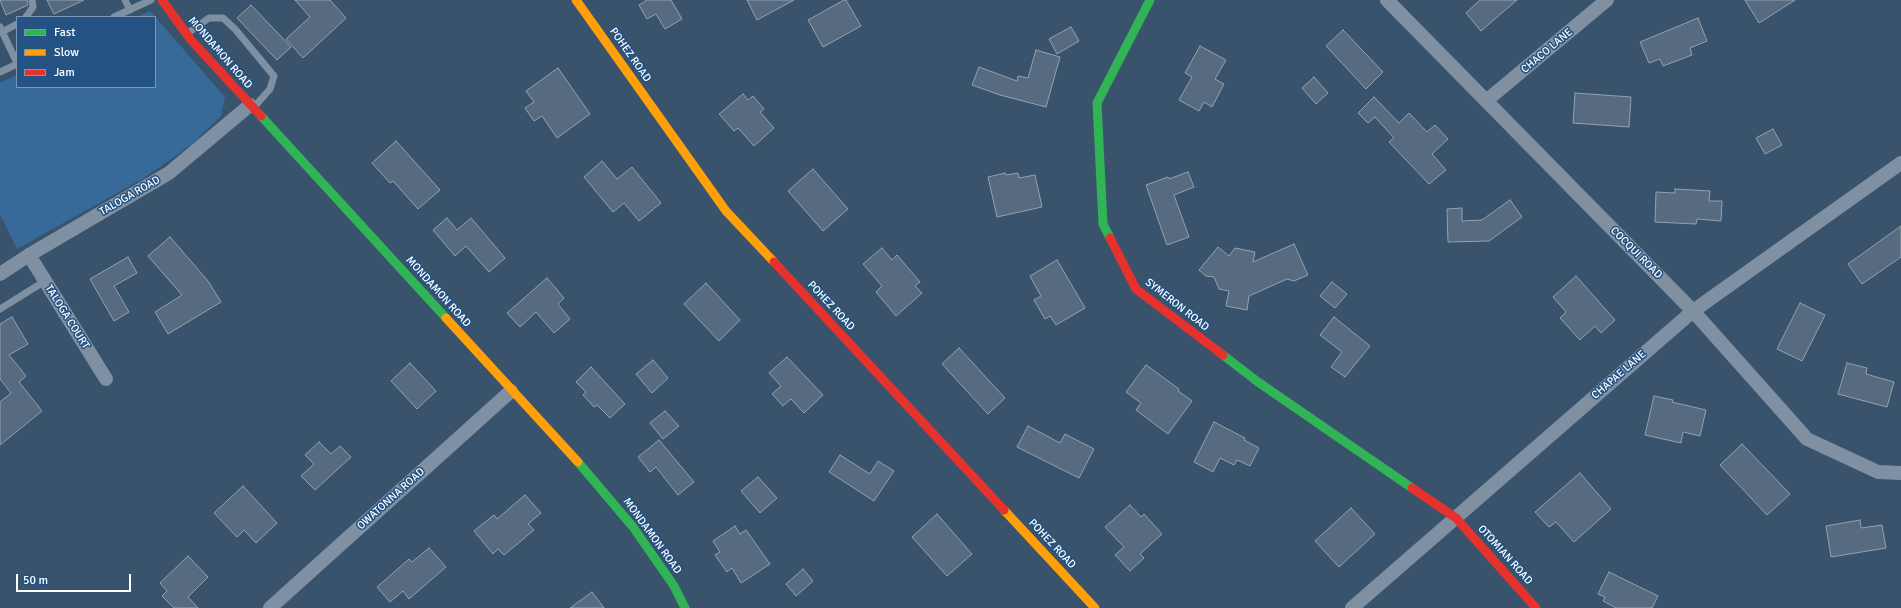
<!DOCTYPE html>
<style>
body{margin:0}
#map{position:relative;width:1901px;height:608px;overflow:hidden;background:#39536d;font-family:Signika,sans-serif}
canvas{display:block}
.legend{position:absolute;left:16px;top:16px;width:140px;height:72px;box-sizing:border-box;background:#235283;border:1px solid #7b97b5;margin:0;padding:5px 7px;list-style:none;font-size:12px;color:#fff}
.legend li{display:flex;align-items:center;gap:8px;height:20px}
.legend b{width:20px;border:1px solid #7b97b5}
.scale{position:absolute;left:16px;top:574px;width:115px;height:18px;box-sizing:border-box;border:2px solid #fff;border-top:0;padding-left:5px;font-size:12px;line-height:14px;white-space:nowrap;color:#fff;-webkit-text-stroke:3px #235283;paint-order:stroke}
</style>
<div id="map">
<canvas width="1901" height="608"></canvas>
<ul class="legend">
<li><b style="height:5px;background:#30b455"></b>Fast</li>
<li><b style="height:5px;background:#ff9f0a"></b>Slow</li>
<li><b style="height:5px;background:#e5322d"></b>Jam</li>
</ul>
<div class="scale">50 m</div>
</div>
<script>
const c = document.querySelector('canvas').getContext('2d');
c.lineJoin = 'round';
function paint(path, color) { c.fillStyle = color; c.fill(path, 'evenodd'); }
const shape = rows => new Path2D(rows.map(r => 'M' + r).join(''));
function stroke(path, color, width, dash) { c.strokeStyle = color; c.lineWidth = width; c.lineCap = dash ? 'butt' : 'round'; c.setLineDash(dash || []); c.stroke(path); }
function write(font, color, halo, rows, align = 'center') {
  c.font = font + ' Signika,sans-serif'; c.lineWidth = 3; c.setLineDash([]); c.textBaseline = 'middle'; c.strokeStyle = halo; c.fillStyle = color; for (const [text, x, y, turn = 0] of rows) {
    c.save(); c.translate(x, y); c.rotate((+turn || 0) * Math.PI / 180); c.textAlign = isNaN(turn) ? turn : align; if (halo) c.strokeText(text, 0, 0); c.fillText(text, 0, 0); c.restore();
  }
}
paint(shape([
 [150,11,225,97,221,116,191,145,144,178,17,249,0,214,0,83,17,75,17,87,155,87,155,17,137,17]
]), '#376999');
const building = shape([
 [0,0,27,0,28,5,6,15,0,0],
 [47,0,84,0,54,14,47,0],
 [295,0,330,0,346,18,303,58,286,39,310,17,295,0],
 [647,0,671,0,682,19,665,29,656,14,647,19,639,5,647,0],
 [747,0,794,0,757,20,747,0],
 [844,0,846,0,861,26,823,47,808,20,844,0],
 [1480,0,1517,0,1481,31,1466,13,1480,0],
 [1745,0,1795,0,1759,23,1745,0],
 [251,5,291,47,277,60,237,18,251,5],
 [1698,18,1707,41,1690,48,1692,55,1663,66,1660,59,1649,63,1640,42,1698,18],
 [1071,27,1079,41,1057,54,1049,39,1071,27],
 [1343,30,1383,72,1366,89,1326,46,1343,30],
 [1200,46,1226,60,1215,79,1224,84,1212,107,1204,102,1199,111,1179,100,1192,77,1185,73,1200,46],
 [1036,50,1060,57,1046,107,1000,95,972,85,979,67,1017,81,1018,76,1028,78,1036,50],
 [558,68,590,114,557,138,542,116,534,121,525,108,534,102,526,91,558,68],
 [1314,77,1328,93,1316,104,1302,88,1314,77],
 [1575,93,1631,97,1629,127,1573,123,1575,93],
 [743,94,748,100,753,96,764,109,760,112,774,128,754,146,738,128,734,131,719,114,743,94],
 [1374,97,1399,123,1409,113,1427,132,1435,125,1448,139,1432,154,1446,170,1429,184,1389,142,1394,138,1375,117,1368,123,1358,113,1374,97],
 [1773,129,1782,145,1765,154,1756,138,1773,129],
 [396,141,440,190,418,209,393,181,390,183,372,163,396,141],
 [602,161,617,179,632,167,661,203,639,221,624,203,613,212,584,177,602,161],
 [813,169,848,209,823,231,788,191,813,169],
 [1188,172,1194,187,1174,195,1189,237,1167,245,1146,185,1168,177,1169,179,1188,172],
 [1005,173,1006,175,1018,173,1019,178,1035,175,1042,207,997,217,988,177,1005,173],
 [1675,189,1710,191,1709,201,1722,201,1721,221,1697,219,1696,224,1655,222,1656,192,1675,193,1675,189],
 [1510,200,1522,217,1489,241,1448,242,1447,209,1462,208,1462,221,1482,220,1510,200],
 [447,218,457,230,471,218,505,258,489,272,466,246,455,256,433,230,447,218],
 [1901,226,1901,257,1862,284,1848,264,1901,226],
 [170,237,208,281,221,302,168,334,155,312,182,295,148,256,170,237],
 [1294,244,1308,275,1294,281,1287,279,1249,296,1247,310,1226,306,1229,291,1219,289,1214,277,1206,276,1199,270,1218,247,1229,256,1235,248,1255,252,1253,262,1294,244],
 [882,248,892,260,897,255,920,282,915,286,922,293,896,316,876,292,882,286,863,264,882,248],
 [128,257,137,273,114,286,129,312,114,321,90,279,128,257],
 [1057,260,1085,308,1056,325,1050,316,1045,319,1034,300,1041,296,1030,276,1057,260],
 [1576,276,1615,320,1601,333,1595,326,1580,340,1560,318,1566,312,1553,297,1576,276],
 [547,278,564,298,558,304,570,319,554,333,536,312,520,327,507,313,547,278],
 [1332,282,1347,294,1335,308,1320,296,1332,282],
 [706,283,740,320,719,341,684,304,706,283],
 [1800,303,1825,315,1802,361,1777,349,1800,303],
 [12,317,28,344,9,355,26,376,19,382,42,411,0,445,0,402,11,393,0,379,0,324,12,317],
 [1334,317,1370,346,1345,377,1331,367,1342,352,1320,335,1334,317],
 [959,348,1005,398,988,414,942,364,959,348],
 [787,357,823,395,804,413,791,399,783,406,772,394,781,386,769,373,787,357],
 [653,360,668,378,652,393,636,374,653,360],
 [410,363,436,391,417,409,391,381,410,363],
 [1847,363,1867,368,1866,374,1894,382,1887,407,1838,394,1847,363],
 [1146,365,1179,389,1178,391,1192,401,1168,434,1136,410,1141,403,1126,392,1146,365],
 [591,367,625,404,610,418,597,405,594,407,583,395,586,392,576,382,591,367],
 [1654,396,1673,400,1672,402,1706,410,1700,436,1683,432,1681,443,1645,435,1654,396],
 [665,411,679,426,663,439,650,423,665,411],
 [1214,422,1245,438,1244,440,1259,448,1250,466,1237,460,1234,465,1220,458,1213,472,1194,462,1214,422],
 [1028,426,1060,443,1065,434,1094,449,1079,478,1017,447,1028,426],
 [659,440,694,482,678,495,656,467,650,472,638,457,659,440],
 [319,442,331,454,340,446,351,457,315,490,301,476,314,464,305,455,319,442],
 [1742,444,1790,494,1767,515,1720,465,1742,444],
 [840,455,870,474,878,461,894,471,874,501,829,472,840,455],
 [1580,473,1611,509,1574,542,1556,522,1549,527,1535,512,1580,473],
 [758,477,777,498,760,513,741,491,758,477],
 [243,486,277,523,256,543,244,530,237,537,214,513,243,486],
 [525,495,541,513,528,524,534,530,504,555,498,549,493,554,474,531,494,515,497,519,525,495],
 [1130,505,1141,517,1144,514,1162,534,1140,554,1144,558,1130,571,1115,555,1124,547,1105,527,1130,505],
 [1351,508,1375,534,1339,567,1315,541,1351,508],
 [937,514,972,554,947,576,912,537,937,514],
 [1860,520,1861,528,1882,525,1886,548,1831,557,1826,526,1860,520],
 [735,526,740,534,746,530,770,564,741,583,732,568,727,572,715,555,720,552,713,541,735,526],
 [429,548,446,567,409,599,403,591,390,602,377,587,409,559,412,562,429,548],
 [188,556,208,577,188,597,198,608,174,608,162,596,167,591,160,583,188,556],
 [803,569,813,581,796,596,786,584,803,569],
 [1609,572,1658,596,1652,608,1616,608,1603,601,1605,597,1598,594,1609,572],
 [592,592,604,608,570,608,592,592]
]);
paint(building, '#566b80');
stroke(building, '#92a2b1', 1);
stroke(shape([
 [125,0,130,10],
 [26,17,33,7,32,0],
 [114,17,151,0],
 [0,27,17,63],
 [2,32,17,24],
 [188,33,209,18,223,18,235,29,274,76,270,89,255,106],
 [0,72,17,64],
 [0,309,45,281]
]), '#7f90a3', 7);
stroke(shape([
 [1387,0,1693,311,1807,439,1878,472,1901,473],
 [1486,101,1607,0],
 [29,255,106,379],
 [0,274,29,255,169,173,250,105],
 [270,608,511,391],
 [1352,608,1693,311,1901,163]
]), '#7f90a3', 14);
stroke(shape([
 [261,116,446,318],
 [1110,238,1103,224,1097,103,1150,0],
 [1223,355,1258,382,1412,488],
 [578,462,633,527,674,586,685,608]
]), '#30b455', 9);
stroke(shape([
 [576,0,726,211,774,262],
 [446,318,578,462],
 [1004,510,1095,608]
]), '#ff9f0a', 9);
stroke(shape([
 [162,0,191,40,261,116],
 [1110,238,1136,289,1223,355],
 [774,262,1004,510],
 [1412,488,1456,518,1536,608]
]), '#e5322d', 9);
write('11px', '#fff', '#235283', [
 ["CHACO LANE",1547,51,-40],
 ["MONDAMON ROAD",220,53,49],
 ["POHEZ ROAD",630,55,55],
 ["TALOGA ROAD",130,196,-30],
 ["COCQUI ROAD",1636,253,45],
 ["MONDAMON ROAD",438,292,48],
 ["SYMERON ROAD",1177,305,38],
 ["POHEZ ROAD",831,306,47],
 ["TALOGA COURT",67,317,58],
 ["CHAPAE LANE",1619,375,-41],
 ["OWATONNA ROAD",391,499,-42],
 ["MONDAMON ROAD",652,536,54],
 ["POHEZ ROAD",1052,544,47],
 ["OTOMIAN ROAD",1505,555,48]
]);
</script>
